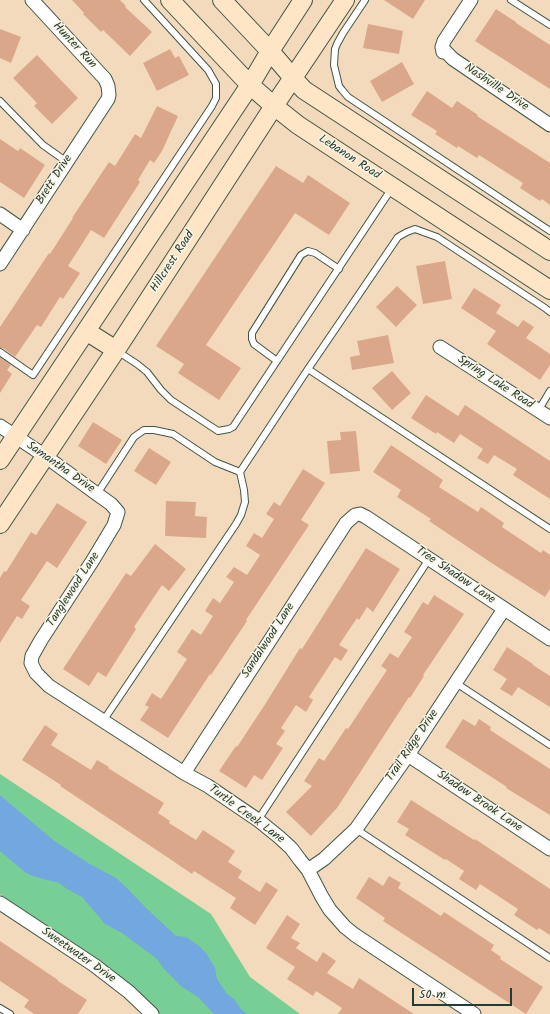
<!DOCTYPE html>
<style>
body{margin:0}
#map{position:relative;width:550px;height:1014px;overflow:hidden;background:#f4dabc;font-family:Kalam,sans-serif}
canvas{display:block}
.scale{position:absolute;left:412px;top:988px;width:100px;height:18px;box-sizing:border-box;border:2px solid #1f3d34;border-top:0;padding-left:5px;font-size:12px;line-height:14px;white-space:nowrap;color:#1f3d34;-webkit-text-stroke:3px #fcf5e5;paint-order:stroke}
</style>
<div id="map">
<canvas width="550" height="1014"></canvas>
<div class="scale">50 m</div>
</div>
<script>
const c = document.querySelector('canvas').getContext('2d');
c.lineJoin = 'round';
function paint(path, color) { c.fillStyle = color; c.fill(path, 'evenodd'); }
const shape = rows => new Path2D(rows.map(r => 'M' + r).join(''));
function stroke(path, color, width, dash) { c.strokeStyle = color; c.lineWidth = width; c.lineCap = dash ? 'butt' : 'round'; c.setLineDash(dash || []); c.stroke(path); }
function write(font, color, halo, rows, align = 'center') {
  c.font = font + ' Kalam,sans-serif'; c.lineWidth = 3; c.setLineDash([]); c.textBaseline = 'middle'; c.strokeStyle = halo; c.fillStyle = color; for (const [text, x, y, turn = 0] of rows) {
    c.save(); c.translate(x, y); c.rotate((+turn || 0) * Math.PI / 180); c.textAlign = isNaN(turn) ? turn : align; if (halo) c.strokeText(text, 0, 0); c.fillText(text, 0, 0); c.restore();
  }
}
paint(shape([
 [0,774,211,914,250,977,300,1014,160,1014,142,995,0,894]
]), '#77cf95');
paint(shape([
 [0,795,53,840,88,863,116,878,126,887,145,907,176,936,186,937,198,945,206,953,215,968,217,979,227,994,234,999,241,1009,247,1014,214,1014,199,998,181,986,164,969,157,959,122,933,105,924,82,897,67,889,59,883,36,877,26,873,0,851]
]), '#73a7df');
paint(shape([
 [72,0,120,0,126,6,125,7,152,32,130,56,103,30,101,32,83,14,84,13],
 [384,0,425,0,413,19],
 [496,9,516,22,516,23,550,45,550,89,475,41],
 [368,24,403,31,399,54,363,48],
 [0,29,21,37,11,63,0,58],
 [170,49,175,58,179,56,189,75,157,91,143,63],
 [37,55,78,98,52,124,34,106,37,103,13,78],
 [402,62,414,84,382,102,370,81],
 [427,91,452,108,457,101,478,115,477,116,550,163,550,205,542,199,540,201,520,188,523,183,479,155,477,158,458,146,457,148,435,134,437,131,411,115],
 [157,106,178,116,162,151,154,163,150,160,138,180,140,182,104,238,91,230,68,266,80,273,63,299,60,297,41,327,37,325,15,357,3,348,0,348,0,327,49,253,50,254,73,218,72,218,109,162,115,166,135,134,141,138],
 [0,139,18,151,20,148,45,165,24,198,0,182],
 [276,166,303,183,308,175,350,203,329,235,295,213,206,345,241,368,219,400,178,373,184,364,156,346],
 [445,261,452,299,423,304,416,266],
 [397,286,417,305,396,327,376,307],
 [474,288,501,305,496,313,518,327,523,320,534,327,526,338,550,354,550,365,540,380,487,344,496,331,461,308],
 [388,335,394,363,352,370,350,357,360,355,357,341],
 [0,357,11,365,7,370,12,374,0,393],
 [392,371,411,393,392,410,372,388],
 [426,395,458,416,465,405,550,461,550,499,513,475,517,469,494,455,488,464,477,458,483,449,460,434,454,443,437,432,436,434,411,418],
 [93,422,122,440,106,464,78,446],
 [356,431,360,471,330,474,327,441,341,440,340,432],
 [391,445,443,480,439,487,478,512,481,507,504,523,502,527,541,553,543,550,550,555,550,589,545,597,490,562,429,521,431,519,397,497,401,490,373,472],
 [149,448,171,462,156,485,134,471],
 [303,469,325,483,301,520,309,525,246,620,247,621,211,675,210,674,168,738,140,720,149,707,145,705,152,693,161,699,187,659,177,652,192,629,201,635,213,616,205,611,213,598,220,603,234,582,226,577,234,567,247,575,260,555,246,546,254,533,262,538,274,519,266,514,274,502,280,506],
 [166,501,196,502,195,516,207,517,206,538,165,536],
 [57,503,87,522,57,568,47,561,21,600,30,606,22,619,17,616,0,643,0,578,4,571,6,572,31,532,36,535],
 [155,544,186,569,169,591,162,585,134,627,136,629,106,677,98,672,89,686,63,669,126,573,131,576],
 [366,548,400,569,373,612,367,607,359,620,357,618,339,645,348,650,341,661,335,657,309,697,313,700,306,712,296,705,281,728,285,731,276,744,283,748,262,780,254,775,246,788,219,771,236,746,237,747,264,706,287,669,300,648,302,649],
 [434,595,464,614,423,675,424,676,410,698,409,697,337,808,311,836,286,812,312,786,304,781,319,758,324,761,346,728,348,729,387,670,381,666,390,653,398,658,412,637,404,632,423,602,428,605],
 [507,647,533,664,533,665,550,676,550,707,518,687,512,696,500,689,507,679,493,670],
 [463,719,475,726,479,719,491,727,490,730,550,769,550,815,506,788,507,787,445,747],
 [45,725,58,734,51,745,91,770,97,760,109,767,108,768,164,803,158,813,170,821,169,823,196,840,203,830,235,851,228,862,242,871,238,878,260,892,266,882,278,890,255,925,230,908,236,898,194,871,192,874,167,857,60,786,61,785,22,760],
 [411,800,474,840,475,839,550,889,550,935,539,928,537,930,514,915,518,909,480,884,476,890,459,879,464,871,446,859,445,860,405,835,409,829,397,822],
 [389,876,401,883,398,888,441,916,444,912,494,945,491,950,501,957,500,959,543,987,526,1014,383,921,385,918,356,898,369,877,383,886],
 [287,915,300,924,291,938,300,943,296,948,317,962,323,952,336,961,327,973,353,989,359,978,414,1014,338,1014,342,1008,316,991,313,996,287,979,295,967,266,948],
 [0,941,58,980,58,981,87,1000,78,1014,34,1014,24,1007,29,1000,0,981]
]), '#dba78a');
const lane = shape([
 [365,0,343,33,337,44,335,49,334,65,339,86,342,90,348,97,550,231],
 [511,0,550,25],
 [0,101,43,145,67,162],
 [117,351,137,364,147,372,161,390,171,400,218,431,229,429,233,427,392,188],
 [0,352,33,375,212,106,216,98,216,84,208,70,144,0],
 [277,361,254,344,252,339,252,333,301,255,308,251,315,253,339,269],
 [308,369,550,529],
 [538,411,550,391],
 [97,494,134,437,144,430,154,430,173,434,215,462,240,472],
 [456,683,550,745],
 [103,721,236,524,241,515,245,502,244,490,240,472,308,369,398,237,407,232,415,229,437,237,545,308,550,312],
 [258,820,429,559],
 [356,829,550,958],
 [0,1008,10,1014]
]);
const street = shape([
 [471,0,444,41,442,47,443,52,445,51,453,59,550,125],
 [0,214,23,230],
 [0,264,108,99,109,95,108,86,105,79,32,0],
 [440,347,550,418],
 [0,426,45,456,97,494,111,504,118,512,114,525,93,560,41,640,32,656,31,663,36,673,49,686,184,773,208,786,258,820,279,837,291,848,300,860,308,870,322,897,330,910,345,927,355,935,474,1014],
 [408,755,550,849],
 [184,773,346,523,355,515,360,514,366,517,550,639],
 [308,870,324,859,356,829,408,755,504,609],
 [0,903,94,965,129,992,152,1014]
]);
const secondary = shape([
 [170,0,250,85,274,106,298,125,550,290],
 [222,0,270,51,293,78,304,90,550,251],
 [86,331,116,350],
 [0,460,250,85,270,51,303,0],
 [0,524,116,350,274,106,345,0]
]);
stroke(lane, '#3f5548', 8);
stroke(street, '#3f5548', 15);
stroke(secondary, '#3f5548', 20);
stroke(lane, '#fff', 6);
stroke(street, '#fff', 13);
stroke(secondary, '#fde5c5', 18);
write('12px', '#1f3d34', '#fcf5e5', [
 ["Hunter Run",74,46,47],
 ["Nashville Drive",496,88,34],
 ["Lebanon Road",349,158,33],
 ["Brett Drive",55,180,-57],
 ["Hillcrest Road",173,262,-57],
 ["Spring Lake Road",495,383,33],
 ["Samantha Drive",60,468,35],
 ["Tree Shadow Lane",455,576,34],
 ["Tanglewood Lane",74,590,-57],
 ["Sandalwood Lane",269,641,-57],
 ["Trail Ridge Drive",413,746,-56],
 ["Shadow Brook Lane",479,802,34],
 ["Turtle Creek Lane",246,815,36],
 ["Sweetwater Drive",78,956,35]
]);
</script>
